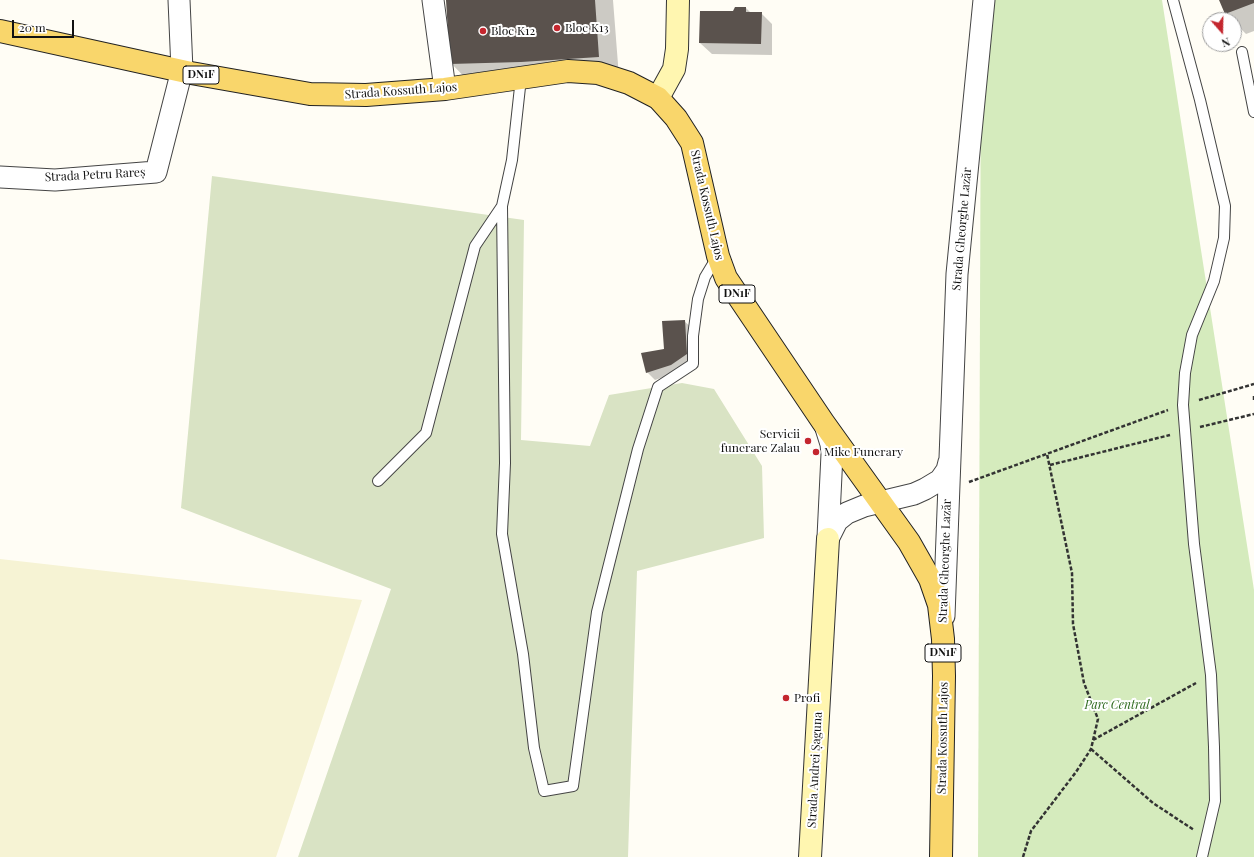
<!DOCTYPE html>
<meta charset="utf-8">
<style>
body{margin:0}
#map{position:relative;width:1254px;height:857px;overflow:hidden;background:#fffdf5;font-family:"Playfair Display",serif}
canvas{display:block}
.north{position:absolute;left:1202px;top:12px;width:40px;height:40px;box-sizing:border-box;background:#fff;border:1px solid #a0a0a0;border-radius:50%;rotate:160deg;font-size:11px;font-weight:700;line-height:16px;text-align:center;color:#111}
.north::after{content:'';display:block;margin:auto;width:14px;height:18px;background:#c4262e;clip-path:polygon(50% 0,100% 100%,50% 72%,0 100%)}
.scale{position:absolute;left:12px;top:20px;width:62px;height:18px;box-sizing:border-box;border:2px solid #111;border-top:0;padding-left:5px;font-size:12px;line-height:14px;white-space:nowrap;color:#111;-webkit-text-stroke:3px #fff;paint-order:stroke}
</style>
<div id="map">
<canvas width="1254" height="857"></canvas>
<div class="north">N</div>
<div class="scale">20 m</div>
</div>
<script>
const c = document.querySelector('canvas').getContext('2d');
c.lineJoin = 'round';
function paint(path, color) { c.fillStyle = color; c.fill(path, 'evenodd'); }
const shape = rows => new Path2D(rows.map(r => 'M' + r).join(''));
function stroke(path, color, width, dash) { c.strokeStyle = color; c.lineWidth = width; c.lineCap = dash ? 'butt' : 'round'; c.setLineDash(dash || []); c.stroke(path); }
function write(font, color, halo, rows, align = 'center') {
  c.font = font + ' "Playfair Display",serif'; c.lineWidth = 4; c.setLineDash([]); c.textBaseline = 'middle'; c.strokeStyle = halo; c.fillStyle = color; for (const [text, x, y, turn = 0] of rows) {
    c.save(); c.translate(x, y); c.rotate((+turn || 0) * Math.PI / 180); c.textAlign = isNaN(turn) ? turn : align; if (halo) c.strokeText(text, 0, 0); c.fillText(text, 0, 0); c.restore();
  }
}
paint(shape([
 [0,559,362,600,276,857,0,857]
]), '#f6f3d4');
paint(shape([
 [984,0,1162,0,1254,590,1254,857,978,857,981,34]
]), '#d5ebbd');
paint(shape([
 [212,176,524,220,521,440,590,446,609,395,682,383,714,389,762,466,764,538,637,571,628,857,298,857,391,589,181,508]
]), '#d9e3c4');
paint(shape([
 [447,0,613,0,619,77,471,84,451,63],
 [1220,0,1254,0,1254,31,1246,34,1226,14],
 [746,8,751,13,761,13,772,24,772,55,712,54,700,43,734,12],
 [684,321,692,328,694,361,678,372,655,380,647,372]
]), '#0003');
paint(shape([
 [446,0,595,0,599,57,521,62,450,64],
 [1219,0,1254,0,1254,3,1225,14],
 [735,7,746,7,746,12,762,12,761,44,699,43,700,11,733,11],
 [685,320,687,354,671,365,646,373,641,353,664,349,662,321]
]), '#5a524d');
const lane = shape([
 [1173,0,1200,100,1225,206,1224,238,1214,281,1192,335,1185,373,1183,405,1194,544,1211,675,1214,747,1215,801,1202,857],
 [1242,52,1254,112],
 [521,78,512,160,502,206,505,463,502,534,523,654,534,748,544,791,573,786,597,612,638,449,658,387,693,364,693,336,698,299,705,277,717,257],
 [378,481,426,433,475,246,502,206]
]);
const street = shape([
 [433,0,445,89],
 [0,177,55,180,156,172,182,70,179,0],
 [825,425,831,444,832,454,828,537],
 [828,539,837,521,847,513,864,506,914,494,925,489,940,480,947,470,949,462],
 [944,616,957,274,984,0]
]);
const secondary = shape([
 [658,98,674,69,677,49,678,0],
 [810,857,828,539]
]);
const primary = shape([
 [0,31,191,73,310,94,366,95,445,89,568,71,598,73,629,83,658,98,676,118,692,143,718,256,726,278,823,422,909,542,930,579,939,605,943,639,944,676,941,857]
]);
stroke(lane, '#444', 12);
stroke(street, '#444', 23);
stroke(secondary, '#333', 24);
stroke(primary, '#222', 24);
stroke(shape([
 [1254,396,1254,402],
 [1199,400,1254,384],
 [1200,427,1254,414],
 [1050,465,1170,435],
 [969,482,1168,410],
 [1093,740,1196,683],
 [1091,749,1153,803,1194,830],
 [1023,857,1031,831,1076,772,1091,749,1098,719,1084,683,1073,624,1072,573,1047,454]
]), '#333', 2.5, [4, 2]);
stroke(lane, '#fff', 10);
stroke(street, '#fff', 21);
stroke(secondary, '#fff6b0', 22);
stroke(primary, '#f9d66b', 22);
for (const [x, y, r, color] of [
 [557,28,4,"#c4262e"],
 [483,31,4,"#c4262e"],
 [808,441,4,"#c4262e"],
 [816,452,4,"#c4262e"],
 [786,698,4,"#c4262e"]
]) { const dot = new Path2D(); dot.arc(x, y, r, 0, 2 * Math.PI); c.fillStyle = color; c.fill(dot); stroke(dot, '#fff', 1.5); }
for (const [x, y, w] of [
 [201,75,36],
 [737,294,36],
 [943,653,36]
]) { const box = new Path2D(); box.roundRect(x - w / 2, y - 9, w, 18, 3); c.fillStyle = '#fff'; c.fill(box); stroke(box, '#111', 1); }
write('bold 11px', '#111', null, [
 ["DN1F",201,75],
 ["DN1F",737,294],
 ["DN1F",943,653]
]);
write('12px', '#111', '#fff', [
 ["Bloc K13",565,28],
 ["Bloc K12",491,31],
 ["Servicii",800,434,"right"],
 ["funerare Zalau",800,448,"right"],
 ["Mike Funerary",824,452],
 ["Profi",794,698]
], 'left');
write('12px', '#111', '#fff', [
 ["Strada Kossuth Lajos",401,91,-4],
 ["Strada Petru Rareș",95,175,-3],
 ["Strada Kossuth Lajos",707,205,77],
 ["Strada Gheorghe Lazăr",962,229,-85],
 ["Strada Gheorghe Lazăr",945,561,-88],
 ["Strada Kossuth Lajos",943,738,-89],
 ["Strada Andrei Șaguna",815,770,-87]
]);
write('italic 12px', '#2f6b1f', '#fff', [
 ["Parc Central",1117,705]
]);
</script>
